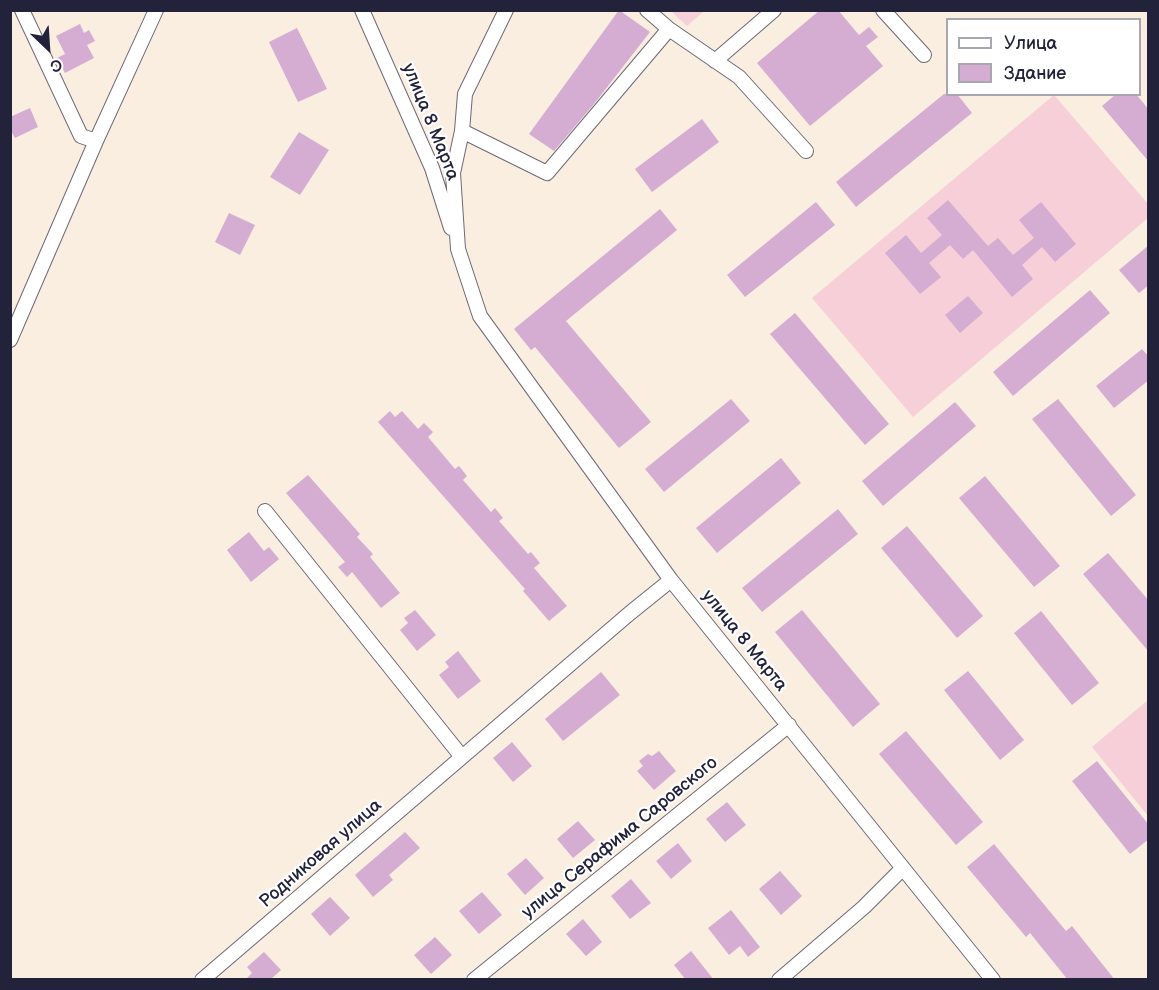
<!DOCTYPE html>
<meta charset="utf-8">
<style>
body{margin:0}
#map{position:relative;width:1159px;height:990px;overflow:hidden;background:#f9eee0;font-family:"Balsamiq Sans",sans-serif}
canvas{display:block}
.frame{position:absolute;inset:0;border:12px solid #22223b;pointer-events:none}
.legend{position:absolute;left:946px;top:18px;width:195px;height:78px;box-sizing:border-box;background:#fff;border:2px solid #a7a7b1;margin:0;padding:8px 10px;list-style:none;font-size:18px;color:#22223b}
.legend li{display:flex;align-items:center;gap:12px;height:30px}
.legend b{width:30px;border:2px solid #a7a7b1}
.north{position:absolute;left:18px;top:18px;width:60px;height:60px;-webkit-text-stroke:4px #fff;paint-order:stroke;rotate:155deg;font-size:16px;font-weight:700;line-height:24px;text-align:center;color:#22223b}
.north::after{content:'';display:block;margin:auto;width:21px;height:27px;background:#22223b;clip-path:polygon(50% 0,100% 100%,50% 72%,0 100%)}
</style>
<div id="map">
<canvas width="1159" height="990"></canvas>
<div class="frame"></div>
<ul class="legend">
<li><b style="height:8px;background:#fff"></b>Улица</li>
<li><b style="height:16px;background:#d5add3"></b>Здание</li>
</ul>
<div class="north">С</div>
</div>
<script>
const c = document.querySelector('canvas').getContext('2d');
c.lineJoin = 'round';
function paint(path, color) { c.fillStyle = color; c.fill(path, 'evenodd'); }
const shape = rows => new Path2D(rows.map(r => 'M' + r).join(''));
function stroke(path, color, width, dash) { c.strokeStyle = color; c.lineWidth = width; c.lineCap = dash ? 'butt' : 'round'; c.setLineDash(dash || []); c.stroke(path); }
function write(font, color, halo, rows, align = 'center') {
  c.font = font + ' "Balsamiq Sans",sans-serif'; c.lineWidth = 4.5; c.setLineDash([]); c.textBaseline = 'middle'; c.strokeStyle = halo; c.fillStyle = color; for (const [text, x, y, turn = 0] of rows) {
    c.save(); c.translate(x, y); c.rotate((+turn || 0) * Math.PI / 180); c.textAlign = isNaN(turn) ? turn : align; if (halo) c.strokeText(text, 0, 0); c.fillText(text, 0, 0); c.restore();
  }
}
paint(shape([
 [671,11,704,11,687,26],
 [1054,95,1148,204,1148,218,913,417,812,298],
 [1148,700,1148,816,1092,747]
]), '#f6cfd8');
paint(shape([
 [619,10,650,32,594,104,554,151,529,134],
 [820,10,838,10,859,35,869,27,878,37,866,46,883,66,810,126,757,63],
 [80,24,84,33,89,30,95,41,87,45,94,58,65,73,57,58,65,54,56,36],
 [297,28,327,89,298,102,269,42],
 [944,94,957,94,972,113,856,207,836,182],
 [1116,94,1136,94,1149,110,1149,162,1102,106],
 [30,108,38,127,15,138,10,129,10,117],
 [702,119,719,142,652,192,635,169],
 [299,132,329,150,300,195,270,177],
 [948,200,988,246,998,238,1013,255,1034,238,1019,220,1041,202,1076,244,1055,262,1042,247,1022,265,1033,279,1012,297,973,250,963,259,950,245,929,263,941,277,920,294,885,253,906,235,921,253,942,235,927,218],
 [816,202,835,225,745,297,727,275],
 [660,209,677,230,566,321,651,422,619,448,535,347,531,350,514,329],
 [229,213,255,225,240,255,215,242],
 [1149,245,1149,285,1139,293,1119,270],
 [1090,290,1110,313,1013,396,993,372],
 [968,296,983,313,960,333,945,315],
 [795,313,889,424,865,445,770,334],
 [1142,349,1149,357,1149,380,1114,408,1096,386],
 [731,399,750,421,664,492,645,469],
 [1058,399,1136,495,1111,516,1032,419],
 [955,402,976,426,883,506,862,481],
 [390,411,395,417,402,411,418,429,424,423,433,432,428,437,455,469,459,466,467,476,463,480,491,512,495,508,503,518,499,521,528,554,531,552,540,563,534,568,567,606,549,621,523,591,525,589,378,422],
 [781,458,801,483,717,553,696,528],
 [308,475,360,534,357,537,373,554,370,557,400,593,381,608,352,572,347,577,338,567,345,562,286,493],
 [985,476,1060,566,1034,587,959,498],
 [838,509,858,534,762,612,742,588],
 [907,526,983,616,957,638,881,548],
 [249,532,264,551,269,547,279,559,251,582,227,550],
 [1108,553,1149,601,1149,652,1083,574],
 [415,610,436,635,417,651,400,630,408,623,404,618],
 [802,610,880,704,853,727,775,632],
 [1041,611,1099,683,1072,705,1014,633],
 [458,651,481,681,458,699,439,675,449,667,445,662],
 [968,671,1024,740,1000,760,944,690],
 [601,672,620,695,563,741,545,719],
 [906,731,983,822,956,845,879,754],
 [512,742,532,766,513,782,493,758],
 [659,751,676,771,654,790,637,771,643,766,639,761,648,754,652,756],
 [1097,761,1149,825,1149,839,1130,854,1072,781],
 [727,802,746,825,725,842,706,819],
 [578,821,595,840,573,858,557,839],
 [405,832,420,848,389,875,393,880,373,897,355,875],
 [678,843,692,861,671,879,656,861],
 [994,844,1066,931,1072,926,1115,980,1068,980,1030,933,1026,937,967,867],
 [526,858,544,878,525,895,507,874],
 [780,871,802,896,781,915,759,889],
 [631,879,651,903,630,919,611,896],
 [482,892,502,915,479,934,459,911],
 [330,897,350,918,330,936,311,914],
 [731,910,760,947,748,957,740,946,729,955,708,928],
 [583,919,602,942,586,956,566,934],
 [435,937,452,955,431,974,414,955],
 [691,951,714,980,686,980,674,965],
 [264,952,281,970,270,980,245,980,252,973,247,967]
]), '#d5add3');
const minor = shape([
 [22,10,81,136,96,141],
 [362,10,432,168,451,228],
 [506,10,465,94,462,131,453,173,458,249,480,316,671,580,993,980],
 [883,10,924,55],
 [669,29,739,77,806,151],
 [715,61,774,10],
 [462,131,547,173,669,29,647,10],
 [10,340,96,141,156,10],
 [265,511,462,757],
 [202,980,630,613,671,580],
 [474,980,789,725],
 [779,980,864,907,903,868]
]);
stroke(minor, '#6d6975', 16);
stroke(minor, '#fff', 14);
write('18px', '#22223b', '#fff', [
 ["улица 8 Марта",430,122,68],
 ["улица 8 Марта",744,641,51],
 ["улица Серафима Саровского",620,838,-39],
 ["Родниковая улица",321,854,-41]
]);
</script>
